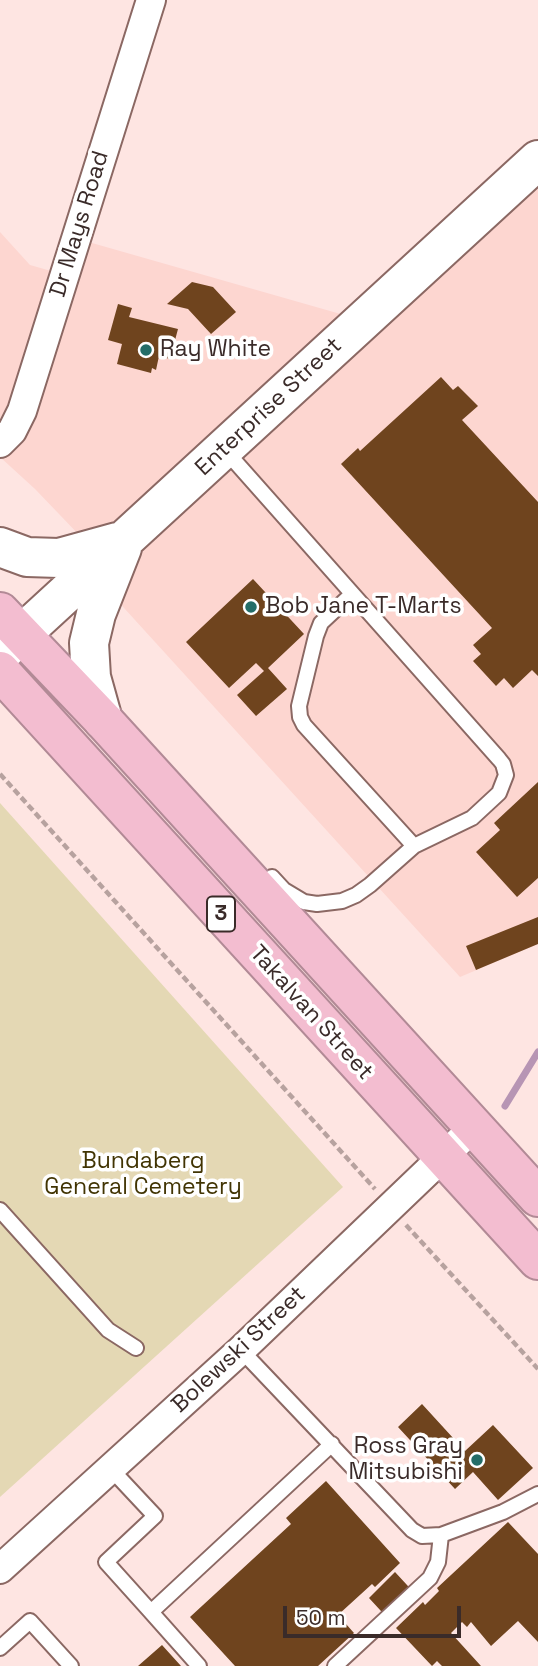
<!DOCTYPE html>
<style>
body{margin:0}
#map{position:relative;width:538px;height:1666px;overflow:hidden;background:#fee5e2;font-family:"Space Grotesk",sans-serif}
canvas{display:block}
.scale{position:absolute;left:283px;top:1606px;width:178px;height:32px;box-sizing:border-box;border:4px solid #3a2b29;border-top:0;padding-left:9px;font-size:21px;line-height:24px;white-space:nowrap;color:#3a2b29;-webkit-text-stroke:5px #fff;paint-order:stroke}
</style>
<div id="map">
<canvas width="538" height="1666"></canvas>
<div class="scale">50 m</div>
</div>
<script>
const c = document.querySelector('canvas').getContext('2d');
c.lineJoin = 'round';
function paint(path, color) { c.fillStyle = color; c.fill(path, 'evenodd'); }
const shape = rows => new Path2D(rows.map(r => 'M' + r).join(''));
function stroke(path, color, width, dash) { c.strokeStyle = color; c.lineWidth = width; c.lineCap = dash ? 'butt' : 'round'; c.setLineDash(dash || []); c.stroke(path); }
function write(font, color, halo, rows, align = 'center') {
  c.font = font + ' "Space Grotesk",sans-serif'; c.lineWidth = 7; c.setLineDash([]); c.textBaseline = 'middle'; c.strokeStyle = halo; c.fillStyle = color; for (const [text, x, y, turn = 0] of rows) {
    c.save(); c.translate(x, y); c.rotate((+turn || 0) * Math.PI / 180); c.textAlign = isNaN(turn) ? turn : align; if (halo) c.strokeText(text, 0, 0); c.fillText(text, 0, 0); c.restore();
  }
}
paint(shape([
 [538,162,538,944,460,977,94,575,106,563,35,489,0,457,0,232,30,265,65,275,78,239,365,321]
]), '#fdd6d0');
paint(shape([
 [0,803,343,1187,0,1497]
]), '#e4d8b4');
stroke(shape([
 [505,1106,538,1052]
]), '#b795b4', 7);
paint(shape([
 [192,282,213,287,236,312,211,334,188,309,167,304],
 [118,304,132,308,129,317,178,329,170,359,159,356,156,370,152,368,151,373,117,364,122,344,108,340],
 [441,377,453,390,458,386,478,406,462,420,538,502,538,676,532,670,513,688,504,678,496,686,473,661,481,654,473,645,492,628,341,464,358,448,360,451],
 [253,579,304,634,268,668,287,689,256,716,237,695,264,671,256,663,229,688,186,642],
 [538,782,538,878,517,897,476,852,500,830,494,823],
 [538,917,538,944,476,970,466,946],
 [422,1404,465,1451,493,1425,533,1468,498,1500,473,1472,455,1489,398,1427],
 [326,1481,400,1563,375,1587,372,1584,338,1615,354,1633,318,1666,235,1666,190,1617,291,1524,286,1518],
 [508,1522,538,1554,538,1642,518,1621,491,1646,471,1622,467,1627,462,1622,451,1633,481,1666,442,1666,437,1661,432,1666,396,1628,423,1602,425,1605,439,1591,437,1588],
 [395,1572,419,1598,392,1623,369,1598],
 [162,1645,181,1666,138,1666]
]), '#6f441e');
const lane = shape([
 [224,449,499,759,503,764,506,775,499,793,472,818,414,846,304,725,300,717,299,706,316,636,321,623,352,594],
 [272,877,284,890,304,902,317,904,342,901,356,895,370,885,414,846],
 [0,1210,108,1330,136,1348],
 [241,1350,412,1530,422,1536,441,1535,503,1512,538,1494],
 [111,1469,155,1516,106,1562,151,1612,332,1444],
 [151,1612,199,1666],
 [0,1648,30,1621,71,1666],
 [335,1666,430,1578,438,1562,441,1535]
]);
const street = shape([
 [0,443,12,431,22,411,151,0],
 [0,1569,241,1350,474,1127]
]);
const secondary = shape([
 [0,547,27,557,59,558,117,542],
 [0,654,538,160],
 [103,720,91,677,89,643,96,614,122,548]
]);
const highway = shape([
 [0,612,103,720,538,1197],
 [0,671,538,1260]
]);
stroke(lane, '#8b6863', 18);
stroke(street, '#8b6863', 32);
stroke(secondary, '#8b6863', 42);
stroke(highway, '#b28a96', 42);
stroke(shape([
 [0,774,375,1189],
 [406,1225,538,1369]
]), '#b7a29f', 4.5, [7, 3.5]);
stroke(lane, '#fff', 14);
stroke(street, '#fff', 28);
stroke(secondary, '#fff', 38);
stroke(highway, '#f3bdd0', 38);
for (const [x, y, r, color] of [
 [146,350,7,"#236d68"],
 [251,607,7,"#236d68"],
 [477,1460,7,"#236d68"]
]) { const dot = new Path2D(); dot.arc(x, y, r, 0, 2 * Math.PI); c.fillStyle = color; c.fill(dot); stroke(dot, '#fff', 2.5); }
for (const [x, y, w] of [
 [221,914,28]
]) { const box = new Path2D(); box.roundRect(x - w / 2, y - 17.5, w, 35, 5); c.fillStyle = '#fff'; c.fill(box); stroke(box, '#3a2b29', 2); }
write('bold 21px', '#3a2b29', null, [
 ["3",221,914]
]);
write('23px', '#3a2b29', '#fff', [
 ["Dr Mays Road",80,224,-73],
 ["Enterprise Street",269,407,-43],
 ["Takalvan Street",311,1013,48],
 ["Bolewski Street",239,1350,-43]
]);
write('23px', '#3a2b29', '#fff', [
 ["Ray White",160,350],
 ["Bob Jane T-Marts",265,607],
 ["Ross Gray",463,1447,"right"],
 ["Mitsubishi",463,1473,"right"]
], 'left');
write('23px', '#413403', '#fff', [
 ["Bundaberg",143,1162],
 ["General Cemetery",143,1188]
]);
</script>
